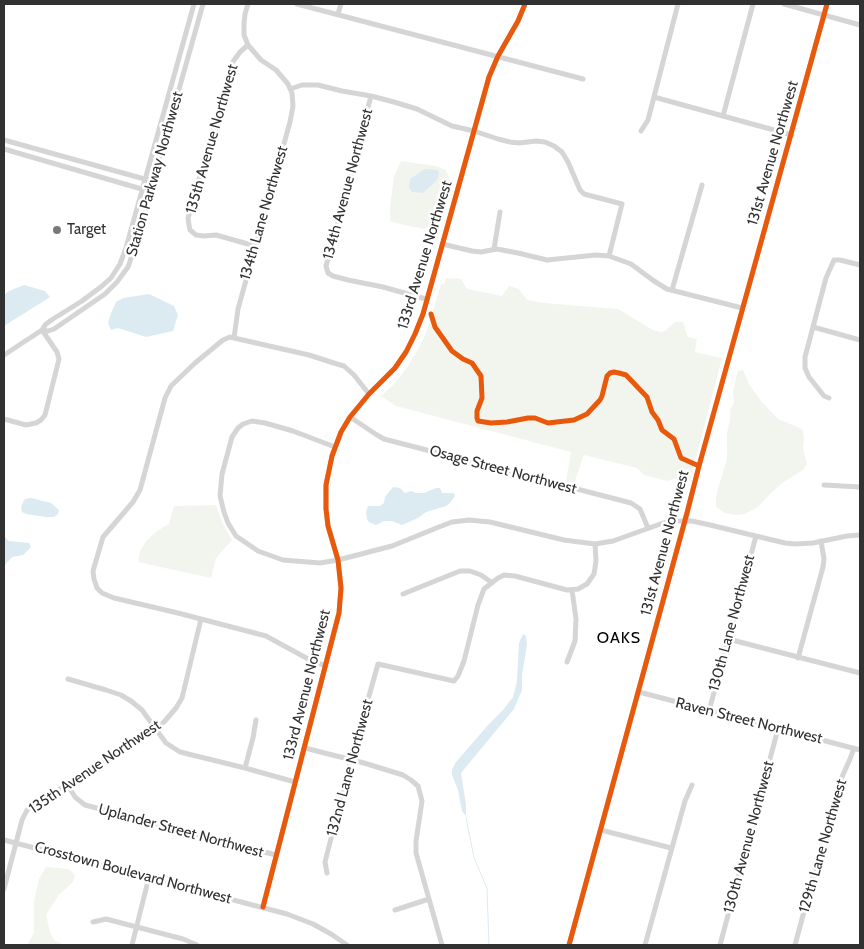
<!DOCTYPE html>
<style>
body{margin:0}
#map{position:relative;width:864px;height:949px;overflow:hidden;background:#fff;font-family:Cabin,sans-serif}
canvas{display:block}
.frame{position:absolute;inset:0;border:5px solid #313131;pointer-events:none}
</style>
<div id="map">
<canvas width="864" height="949"></canvas>
<div class="frame"></div>
</div>
<script>
const c = document.querySelector('canvas').getContext('2d');
c.lineJoin = 'round';
function paint(path, color) { c.fillStyle = color; c.fill(path, 'evenodd'); }
const shape = rows => new Path2D(rows.map(r => 'M' + r).join(''));
function stroke(path, color, width, dash) { c.strokeStyle = color; c.lineWidth = width; c.lineCap = dash ? 'butt' : 'round'; c.setLineDash(dash || []); c.stroke(path); }
function write(font, color, halo, rows, align = 'center') {
  c.font = font + ' Cabin,sans-serif'; c.lineWidth = 5; c.setLineDash([]); c.textBaseline = 'middle'; c.strokeStyle = halo; c.fillStyle = color; for (const [text, x, y, turn = 0] of rows) {
    c.save(); c.translate(x, y); c.rotate((+turn || 0) * Math.PI / 180); c.textAlign = isNaN(turn) ? turn : align; if (halo) c.strokeText(text, 0, 0); c.fillText(text, 0, 0); c.restore();
  }
}
paint(shape([
 [401,161,435,166,446,170,449,178,440,220,424,229,400,224,390,221,390,208,394,176],
 [446,278,461,279,467,289,502,296,509,286,519,289,527,300,544,303,618,309,653,330,661,332,665,331,675,322,683,322,688,337,697,339,695,352,722,358,690,481,676,478,667,481,644,475,637,468,584,455,574,484,566,482,571,452,396,406,381,396,395,383,408,366,420,346,428,328,441,284,444,284],
 [743,370,749,384,761,401,778,419,802,429,804,437,803,448,807,465,803,470,782,483,770,494,759,506,745,514,735,515,725,513,716,507,716,497,718,488,727,459,727,433,730,420,730,410,734,402,733,392,736,377,738,371],
 [216,505,222,522,232,540,216,558,211,578,138,562,140,551,146,541,157,531,169,524,174,506],
 [46,867,69,869,75,875,73,882,58,896,46,915,50,932,54,940,64,945,27,945,34,933,34,901,39,879]
]), '#f2f5ed');
paint(shape([
 [425,169,438,170,439,174,437,180,423,193,412,192,409,188,410,179],
 [24,285,45,291,50,297,4,326,4,295,9,291],
 [149,294,174,306,178,315,173,331,146,337,118,328,111,330,108,323,111,313,116,302,123,298],
 [393,487,400,488,405,493,411,491,416,493,424,493,436,488,440,488,442,493,454,493,455,496,450,503,446,506,426,512,418,518,402,525,392,521,384,521,376,525,369,522,367,519,366,512,368,506,380,506,384,503,385,497],
 [31,498,51,503,59,510,58,514,54,517,46,517,26,514,22,512,21,507,23,502,25,499],
 [4,536,9,541,29,543,31,547,23,555,12,557,4,566],
 [523,634,526,636,527,645,522,675,522,690,514,709,461,773,466,805,466,816,462,811,458,790,452,775,452,770,456,762,489,724,503,710,513,697,517,681,519,643]
]), '#dceaf2');
stroke(shape([
 [466,817,474,858,487,888,489,945]
]), '#dceaf2', 1);
stroke(shape([
 [297,4,583,79],
 [784,4,860,25],
 [338,14,341,4],
 [248,45,240,52,232,63,188,218,189,225,190,230,196,235,204,236,216,235,255,246],
 [290,89,302,85,318,85,342,91,371,96,394,102,417,109,452,126,474,131,498,139,510,142,519,143,536,141,545,142,554,146,562,152,568,162,580,190,584,194,622,204,609,256],
 [371,96,365,119,364,130,329,255,326,266,328,273,333,276,348,280,383,287,426,299],
 [654,97,792,135],
 [723,116,753,4],
 [641,131,648,120,678,4],
 [4,140,148,180],
 [4,149,145,190],
 [442,244,472,251,481,252,497,249,518,253,547,260,596,255,609,256,631,264,654,281,667,289,742,308],
 [494,249,500,212],
 [672,290,702,185],
 [813,327,860,340],
 [42,330,48,331,54,329,105,294,117,282,128,267,138,238,150,191,158,164,203,4],
 [234,338,238,309,290,122,293,106,292,93,288,84,276,70,261,60,248,45,244,35,244,24,245,14,248,4],
 [4,355,42,330,46,324,53,319,82,301,102,286,111,278,120,264,126,248,194,4],
 [829,398,824,396,809,377,805,368,805,357,826,278,834,260,840,260,860,265],
 [350,417,377,435,384,439,631,503,640,509,648,528],
 [4,419,26,425,36,423,41,420,45,415,59,359,57,352,42,330],
 [335,447,293,431,265,423,252,421,243,424,238,428,232,437,222,474,220,496,224,512,228,523,236,536,258,551,283,560,320,563,338,560,392,546,439,527,452,522,469,520,490,522,564,540,587,543,595,544,613,541,666,522,678,521,692,521,710,525,785,543,795,544,813,543,847,536,860,535],
 [824,485,860,487],
 [403,594,460,571,470,571,481,575,491,582],
 [728,639,860,673],
 [798,658,823,567,824,559,821,541],
 [567,662,575,641,576,619,572,590],
 [326,666,310,660,266,636,178,613,114,598,102,593,97,588,94,579,93,571,103,537,133,502,140,490,165,398,171,386,195,363,223,340,230,337,234,338,309,355,337,364,344,366,354,375,369,394],
 [68,679,106,690,121,695,131,701,142,710,166,743,180,752,245,768,295,782],
 [639,692,860,750],
 [709,711,756,536],
 [305,748,364,763,403,775,411,780,418,786,422,801,416,841,416,853,442,945],
 [245,768,253,738,256,720],
 [67,784,75,797,85,805,276,855],
 [601,830,671,848],
 [4,840,287,914,313,924,331,934,347,945],
 [327,873,325,862,351,760,378,664,454,681,458,676,464,661,478,605,484,589,498,578,504,575,515,576,567,590,578,589,587,584,594,574,596,561,595,544],
 [4,889,22,820,27,810,164,722,176,708,182,698,201,619],
 [263,907,339,613,341,588,338,560,328,526,326,509,326,485,332,456,341,432,350,417,369,394,395,368,406,352,415,334,423,314,489,77,498,56,518,21,525,4],
 [395,910,429,899],
 [93,922,106,919,183,939,197,945],
 [132,945,149,877],
 [569,945,687,513,699,466,827,4],
 [645,945,685,801,692,785],
 [720,945,778,729],
 [795,945,835,796,842,777,850,759,854,748]
]), '#d5d5d5', 5);
stroke(shape([
 [431,314,435,327,452,351,463,359,472,363,481,376,482,398,477,411,477,418,478,421,491,423,507,422,528,418,535,418,548,423,574,420,587,414,600,400,602,396,607,376,610,373,614,372,619,373,626,375,647,397,652,412,658,420,662,430,674,439,681,458,699,466],
 [263,907,339,613,341,588,338,560,328,526,326,509,326,485,332,456,341,432,350,417,369,394,395,368,406,352,415,334,423,314,489,77,498,56,518,21,525,4],
 [569,945,687,513,699,466,827,4]
]), '#e8590c', 5);
for (const [x, y, r, color] of [
 [57,230,5,"#797979"]
]) { const dot = new Path2D(); dot.arc(x, y, r, 0, 2 * Math.PI); c.fillStyle = color; c.fill(dot); stroke(dot, '#fff', 2); }
write('15px', '#313131', '#fff', [
 ["135th Avenue Northwest",212,139,-74],
 ["131st Avenue Northwest",773,153,-74],
 ["Station Parkway Northwest",155,174,-74],
 ["134th Avenue Northwest",348,184,-75],
 ["134th Lane Northwest",264,213,-74],
 ["133rd Avenue Northwest",425,255,-73],
 ["Osage Street Northwest",503,470,15],
 ["131st Avenue Northwest",665,543,-75],
 ["130th Lane Northwest",732,623,-75],
 ["133rd Avenue Northwest",307,685,-76],
 ["Raven Street Northwest",749,721,14],
 ["135th Avenue Northwest",95,767,-34],
 ["132nd Lane Northwest",350,768,-75],
 ["Uplander Street Northwest",181,831,15],
 ["130th Avenue Northwest",749,837,-75],
 ["129th Lane Northwest",823,846,-74],
 ["Crosstown Boulevard Northwest",133,873,15]
]);
write('15px', '#313131', '#fff', [
 ["Target",67,230]
], 'left');
c.letterSpacing = '1px';
write('16px', '#000', '#fff', [
 ["OAKS",619,638]
]);
c.letterSpacing = '0px';
</script>
